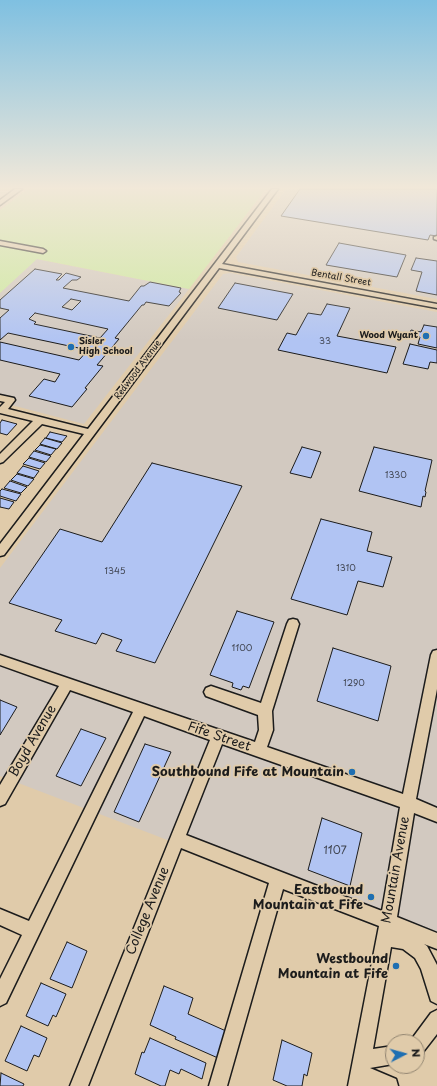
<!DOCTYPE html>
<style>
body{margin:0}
#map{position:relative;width:437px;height:1086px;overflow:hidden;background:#e0cbaa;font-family:"Playpen Sans",sans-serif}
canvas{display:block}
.north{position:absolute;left:385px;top:1034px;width:40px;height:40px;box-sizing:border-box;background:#e0cbaa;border:1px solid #928571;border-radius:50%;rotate:84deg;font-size:11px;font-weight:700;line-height:16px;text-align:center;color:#1c1c1c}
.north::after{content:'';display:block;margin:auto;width:14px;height:18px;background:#1f6fb2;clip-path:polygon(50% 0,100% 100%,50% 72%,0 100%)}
</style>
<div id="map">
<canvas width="437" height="1086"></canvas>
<div class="north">N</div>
</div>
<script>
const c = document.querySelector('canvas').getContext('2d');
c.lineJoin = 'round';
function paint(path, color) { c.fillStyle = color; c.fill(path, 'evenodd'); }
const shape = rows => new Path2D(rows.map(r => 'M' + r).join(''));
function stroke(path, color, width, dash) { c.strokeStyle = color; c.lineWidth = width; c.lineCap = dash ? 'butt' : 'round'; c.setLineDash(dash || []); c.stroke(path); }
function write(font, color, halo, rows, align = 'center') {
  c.font = font + ' "Playpen Sans",sans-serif'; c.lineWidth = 3.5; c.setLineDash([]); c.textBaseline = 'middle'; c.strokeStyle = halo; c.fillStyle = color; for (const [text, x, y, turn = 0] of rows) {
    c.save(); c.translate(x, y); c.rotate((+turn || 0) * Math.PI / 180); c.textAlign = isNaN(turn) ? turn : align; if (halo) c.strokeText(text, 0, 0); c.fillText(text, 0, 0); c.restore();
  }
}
paint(shape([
 [286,189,437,189,437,299,238,262,236,257],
 [36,259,189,289,84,424,0,402,0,293],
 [230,273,437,312,437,943,0,776,0,568,223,274]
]), '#d2c9c0');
paint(shape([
 [28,189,266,189,189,289,37,259,0,293,0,210]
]), '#cde9a0');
const building = shape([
 [300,189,437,189,437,236,430,235,428,240,281,216,300,189],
 [339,243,406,255,397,277,326,265,339,243],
 [416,258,437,261,437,295,416,291,422,272,411,270,416,258],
 [35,269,62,274,56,280,59,280,66,273,81,277,77,280,72,280,63,288,129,301,141,286,144,286,150,282,181,288,179,292,181,293,169,306,146,302,144,305,142,305,115,338,119,339,97,365,103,366,85,388,87,389,72,407,29,396,44,379,55,382,60,374,0,360,0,342,79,360,88,350,8,333,0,340,0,318,9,310,0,308,0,300,35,269],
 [71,299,81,301,72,310,62,307,71,299],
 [35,313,108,329,100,338,34,324,36,322,29,319,35,313],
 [235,283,293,294,277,320,218,308,235,283],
 [327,304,350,308,337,336,396,347,387,373,278,350,287,333,296,335,308,313,321,315,327,304],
 [424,325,437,327,437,348,418,344,420,337,409,335,411,330,421,332,424,325],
 [410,344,437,350,437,363,430,362,428,369,403,364,410,344],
 [2,420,17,424,7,435,0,433,0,423,2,420],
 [50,432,67,436,62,442,46,438,50,432],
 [45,438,62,443,57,449,40,444,45,438],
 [40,445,56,449,51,455,35,450,40,445],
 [302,447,321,452,311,478,290,473,302,447],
 [374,447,432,460,425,491,426,492,425,497,423,496,421,507,359,491,374,447],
 [34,451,51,456,46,462,29,457,34,451],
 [29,458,45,463,40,469,23,464,29,458],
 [152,463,242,486,155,663,116,651,122,640,102,633,96,644,55,631,62,620,9,603,60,529,102,542,152,463],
 [23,466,39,471,34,478,17,473,23,466],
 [17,474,34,479,28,486,11,480,17,474],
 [10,481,27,487,21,493,4,488,10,481],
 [2,489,21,494,16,501,0,496,0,491,2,489],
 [0,498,14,502,9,509,0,507,0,498],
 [321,519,372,532,367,551,392,557,383,587,358,581,347,615,291,599,321,519],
 [237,611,274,622,249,688,243,686,241,690,232,687,233,683,210,675,237,611],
 [333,648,391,666,378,721,317,701,333,648],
 [0,700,17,707,0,735,0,700],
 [81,729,106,738,81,786,56,776,81,729],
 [145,744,171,752,139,822,114,812,145,744],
 [322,818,362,833,350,886,308,870,322,818],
 [67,942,87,951,72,988,50,979,67,942],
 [41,983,66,994,56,1017,53,1015,48,1026,26,1016,41,983],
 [164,986,193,998,188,1014,226,1031,218,1058,175,1039,176,1037,150,1025,164,986],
 [21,1026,47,1038,39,1057,34,1055,27,1071,5,1061,21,1026],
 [150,1038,206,1063,202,1079,181,1069,179,1074,170,1070,165,1086,161,1086,135,1074,142,1052,144,1053,150,1038],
 [282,1040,312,1053,307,1076,304,1074,302,1086,287,1086,273,1080,282,1040],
 [1,1073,24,1084,23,1086,0,1086,1,1073]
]);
paint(building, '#b1c4f3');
stroke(building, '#1c1c1c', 1);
const minor = shape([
 [15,189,22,189,0,205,0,200,15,189],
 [272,189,278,189,222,264,437,304,437,308,219,268,4,555,0,556,0,544,84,434,42,424,3,462,0,463,0,454,33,421,0,413,0,407,5,402,0,401,0,395,14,398,15,400,8,409,88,429,272,189],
 [437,236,437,240,434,239,434,237,437,236],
 [0,241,43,249,46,251,43,253,0,245,0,241],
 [293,619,297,620,299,624,272,711,273,730,267,747,403,794,431,655,433,651,437,650,437,689,416,799,437,808,437,822,414,813,397,917,437,933,437,949,424,944,427,946,437,965,437,1004,431,1001,421,969,415,958,403,949,391,947,373,1049,393,1046,393,1064,370,1068,396,1079,398,1086,348,1086,379,926,283,889,227,1086,209,1086,269,883,181,848,88,1086,70,1086,210,740,144,716,6,1003,0,1006,0,979,22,935,0,925,0,909,29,921,133,712,70,690,5,804,0,806,0,785,59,686,0,665,0,655,255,742,259,730,258,715,206,696,204,692,206,688,211,686,261,703,287,624,289,620,293,619],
 [222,744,400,807,382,911,186,835,222,744],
 [437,1010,437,1034,423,1052,417,1055,417,1042,410,1042,411,1040,431,1013,437,1010]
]);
stroke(minor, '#1c1c1c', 3);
paint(minor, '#e0cbaa');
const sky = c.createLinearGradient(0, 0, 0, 341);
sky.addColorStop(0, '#7fc0e1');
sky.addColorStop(0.55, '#f1e8d9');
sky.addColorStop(1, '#f1e8d900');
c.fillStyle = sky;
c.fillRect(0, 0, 437, 341);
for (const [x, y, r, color] of [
 [426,336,4,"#1f6fb2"],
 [71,347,4,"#1f6fb2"],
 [352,772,4,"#1f6fb2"],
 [371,897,4,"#1f6fb2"],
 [396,966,4,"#1f6fb2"]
]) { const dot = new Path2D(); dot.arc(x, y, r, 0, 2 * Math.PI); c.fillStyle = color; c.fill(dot); stroke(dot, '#e0cbaa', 1.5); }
write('9px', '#1c1c1c', '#e0cbaa', [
 ["Bentall Street",341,278,10],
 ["Redwood Avenue",138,370,-53]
]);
write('bold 9px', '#1c1c1c', '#e0cbaa', [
 ["Wood Wyant",418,336],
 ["Sisler",79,342,"left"],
 ["High School",79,352,"left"]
], 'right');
write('9px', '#414652', null, [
 ["33",325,342],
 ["1330",396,476],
 ["1310",346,569],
 ["1345",115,572],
 ["1100",242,649],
 ["1290",354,684]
]);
write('11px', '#414652', null, [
 ["1107",335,851]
]);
write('13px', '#1c1c1c', '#e0cbaa', [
 ["Fife Street",219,737,19],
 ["Boyd Avenue",33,741,-60],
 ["Mountain Avenue",396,870,-80],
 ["College Avenue",148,911,-68]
]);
write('bold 13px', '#1c1c1c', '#e0cbaa', [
 ["Southbound Fife at Mountain",344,772],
 ["Eastbound",363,890],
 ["Mountain at Fife",363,905],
 ["Westbound",388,959],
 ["Mountain at Fife",388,974]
], 'right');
</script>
